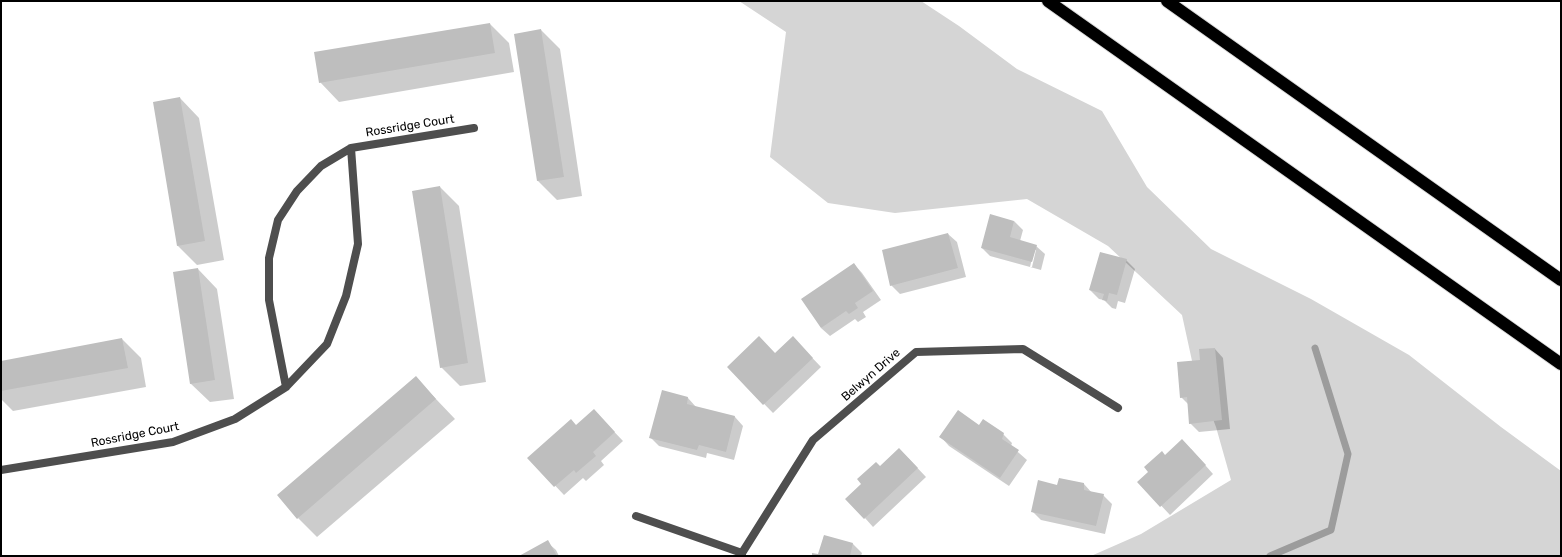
<!DOCTYPE html>
<style>
body{margin:0}
#map{position:relative;width:1562px;height:557px;overflow:hidden;background:#fff;font-family:Rubik,sans-serif}
canvas{display:block}
.frame{position:absolute;inset:0;border:2px solid #000;pointer-events:none}
</style>
<div id="map">
<canvas width="1562" height="557"></canvas>
<div class="frame"></div>
</div>
<script>
const c = document.querySelector('canvas').getContext('2d');
c.lineJoin = 'round';
function paint(path, color) { c.fillStyle = color; c.fill(path, 'evenodd'); }
const shape = rows => new Path2D(rows.map(r => 'M' + r).join(''));
function stroke(path, color, width, dash) { c.strokeStyle = color; c.lineWidth = width; c.lineCap = dash ? 'butt' : 'round'; c.setLineDash(dash || []); c.stroke(path); }
function write(font, color, halo, rows, align = 'center') {
  c.font = font + ' Rubik,sans-serif'; c.lineWidth = 3; c.setLineDash([]); c.textBaseline = 'middle'; c.strokeStyle = halo; c.fillStyle = color; for (const [text, x, y, turn = 0] of rows) {
    c.save(); c.translate(x, y); c.rotate((+turn || 0) * Math.PI / 180); c.textAlign = isNaN(turn) ? turn : align; if (halo) c.strokeText(text, 0, 0); c.fillText(text, 0, 0); c.restore();
  }
}
paint(shape([
 [739,1,921,1,959,26,1017,69,1102,111,1147,187,1211,249,1311,299,1409,355,1501,427,1561,471,1561,556,1091,556,1141,534,1231,480,1216,427,1194,370,1182,315,1108,246,1027,199,895,213,828,203,770,157,786,32]
]), '#d5d5d5');
paint(shape([
 [490,24,509,43,514,72,339,102,320,82],
 [541,30,560,49,582,196,557,200,538,181],
 [180,98,199,118,224,260,197,265,178,246],
 [440,187,459,206,486,382,460,386,441,367],
 [1014,221,1023,230,1020,241,1036,246,1045,254,1041,270,990,256,982,248],
 [1034,250,1036,250,1032,267,1030,267],
 [948,234,957,242,966,277,900,294,891,285],
 [1126,260,1135,269,1125,303,1118,301,1116,309,1112,308,1104,300,1099,299,1090,290],
 [854,264,862,273,881,300,863,312,866,317,858,322,855,319,830,336,821,328],
 [198,269,217,289,234,399,210,402,190,383],
 [122,339,141,358,146,387,13,411,1,399,1,362],
 [801,346,821,367,773,413,728,367],
 [1215,349,1223,358,1230,429,1199,432,1190,423,1189,405,1181,397,1201,361],
 [416,378,455,419,317,537,298,518],
 [663,391,688,398,696,407,735,417,743,426,734,460,707,453,706,458,659,446,651,438],
 [602,419,623,441,601,461,604,465,586,481,583,478,564,495,529,458,576,426],
 [1003,434,1012,443,1011,446,1027,460,1009,486,949,446,941,437],
 [1191,449,1213,474,1170,515,1139,482,1165,456],
 [908,458,926,477,873,527,865,518,880,467],
 [1084,484,1092,493,1103,495,1112,504,1105,534,1041,520,1032,511,1058,486],
 [824,536,853,544,862,553,861,556,813,556,819,556],
 [547,542,556,550,559,556,522,556]
]), '#0003');
stroke(shape([
 [1270,556,1331,530,1348,454,1315,348]
]), '#9c9c9c', 7);
paint(shape([
 [490,23,495,53,319,83,314,52],
 [541,29,564,177,537,181,514,34],
 [180,97,205,241,177,246,153,102],
 [440,186,468,363,440,368,412,191],
 [990,214,1014,221,1010,237,1037,245,1032,262,981,248],
 [948,233,958,268,890,286,882,250],
 [1100,252,1127,259,1117,295,1109,293,1107,301,1102,300,1104,294,1089,290],
 [854,263,873,291,855,303,858,308,849,314,846,311,821,328,801,299],
 [198,268,215,380,190,384,173,272],
 [759,336,775,353,793,336,813,358,763,405,727,367],
 [122,338,128,368,1,391,1,361],
 [1215,348,1222,420,1189,424,1187,397,1180,398,1177,362,1200,360,1199,349],
 [416,376,436,399,297,519,277,495],
 [662,390,688,397,687,404,735,416,726,452,699,445,697,450,649,438],
 [594,409,615,432,593,452,596,456,576,473,574,470,554,487,527,458,571,419,576,425],
 [958,410,979,425,983,419,1004,433,1002,439,1019,450,1000,478,939,437],
 [1182,439,1206,465,1160,507,1137,482,1148,472,1144,467,1162,451,1165,455],
 [899,448,918,468,864,519,845,499,861,484,857,479,876,462,880,466],
 [1059,478,1084,483,1084,490,1104,494,1096,526,1031,512,1038,480,1057,485],
 [824,535,853,543,850,556,812,556,812,553,818,554],
 [548,540,557,556,519,556]
]), '#bebebe');
const motorway = shape([
 [1048,1,1561,364],
 [1167,1,1561,280]
]);
stroke(motorway, '#dbdbdb', 14);
stroke(shape([
 [286,387,269,300,269,258,278,220,297,191,321,166,351,148,474,128],
 [1,470,173,442,235,419,286,387,327,344,346,296,358,244,351,148],
 [636,516,742,553],
 [742,556,742,553,813,440,916,352,1023,349,1118,408]
]), '#4e4e4e', 8);
stroke(motorway, '#000', 12);
write('12px', '#000', '#fff', [
 ["Rossridge Court",410,126,-9],
 ["Belwyn Drive",871,375,-41],
 ["Rossridge Court",135,435,-11]
]);
</script>
